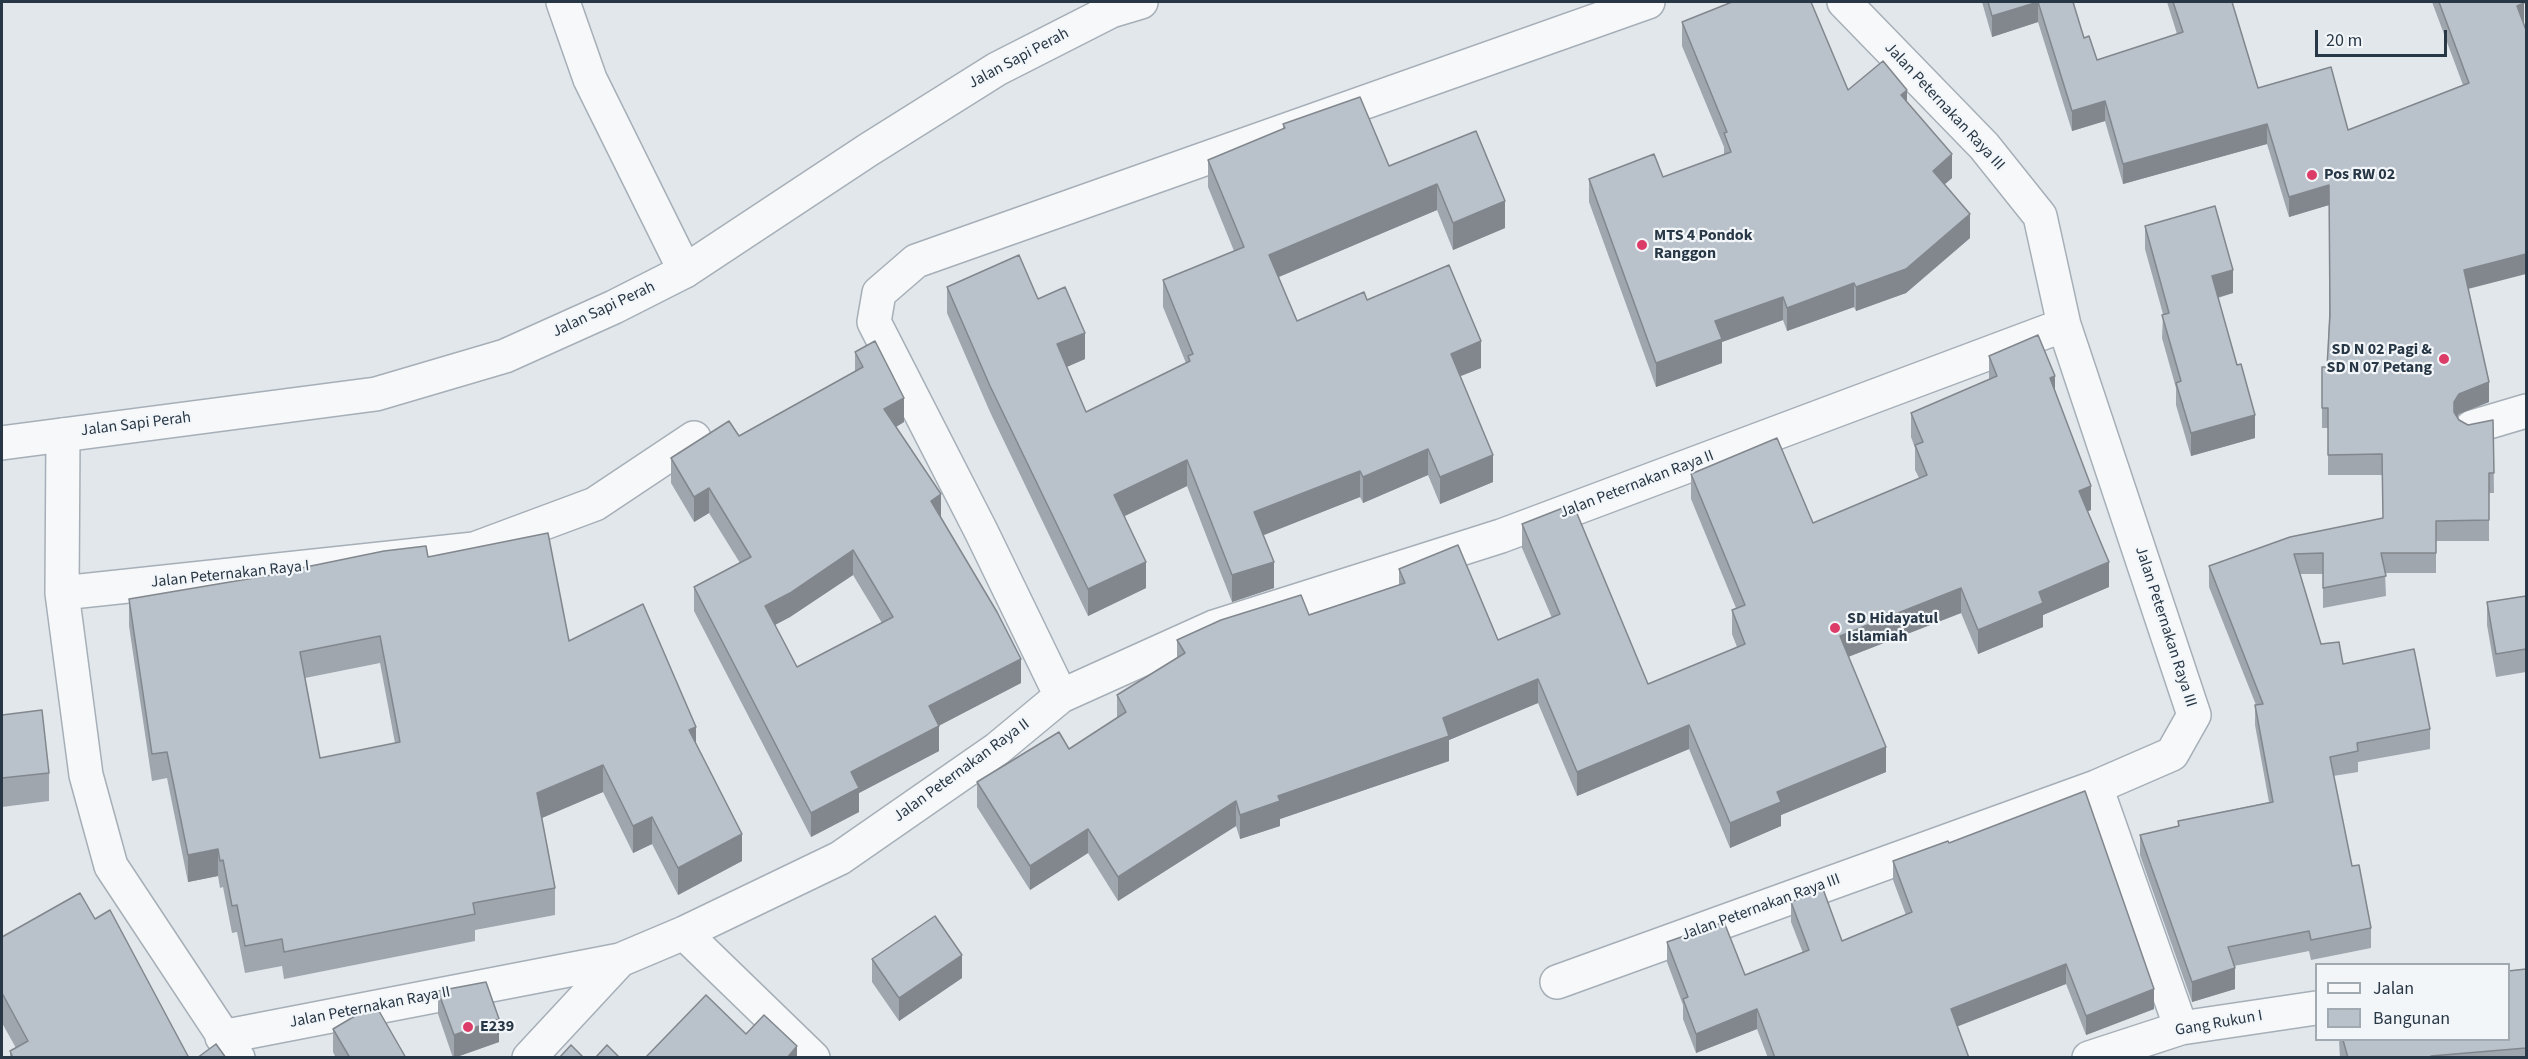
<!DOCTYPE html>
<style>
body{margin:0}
#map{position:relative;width:2528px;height:1059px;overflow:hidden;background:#e2e7ec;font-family:"Source Sans 3",sans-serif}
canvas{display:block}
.frame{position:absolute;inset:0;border:3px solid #283746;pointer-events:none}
.legend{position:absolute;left:2315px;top:963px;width:195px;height:78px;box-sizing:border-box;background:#f2f6f9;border:2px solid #a1aab1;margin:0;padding:8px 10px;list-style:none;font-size:18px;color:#283746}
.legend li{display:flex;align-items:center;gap:12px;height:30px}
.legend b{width:30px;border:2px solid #a1aab1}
.scale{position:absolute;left:2315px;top:30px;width:132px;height:27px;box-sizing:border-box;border:3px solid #283746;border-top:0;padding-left:8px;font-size:18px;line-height:21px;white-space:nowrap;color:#283746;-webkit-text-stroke:4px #f2f6f9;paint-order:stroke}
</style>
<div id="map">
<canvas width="2528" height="1059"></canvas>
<div class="frame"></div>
<ul class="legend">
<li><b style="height:8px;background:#f6f8fa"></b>Jalan</li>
<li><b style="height:16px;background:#b9c1ca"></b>Bangunan</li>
</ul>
<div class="scale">20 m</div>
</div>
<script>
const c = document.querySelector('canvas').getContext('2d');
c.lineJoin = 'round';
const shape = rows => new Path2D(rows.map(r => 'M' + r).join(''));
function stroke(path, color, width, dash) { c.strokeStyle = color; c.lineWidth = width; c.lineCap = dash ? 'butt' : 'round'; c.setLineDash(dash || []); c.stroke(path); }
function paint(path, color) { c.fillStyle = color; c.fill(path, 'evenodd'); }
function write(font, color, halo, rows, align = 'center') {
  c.font = font + ' "Source Sans 3",sans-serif'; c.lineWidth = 4.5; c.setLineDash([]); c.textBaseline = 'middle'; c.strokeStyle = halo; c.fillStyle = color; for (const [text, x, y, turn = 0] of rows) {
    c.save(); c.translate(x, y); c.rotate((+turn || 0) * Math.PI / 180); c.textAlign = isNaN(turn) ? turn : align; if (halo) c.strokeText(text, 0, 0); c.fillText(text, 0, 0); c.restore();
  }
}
const minor = shape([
 [563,2,590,79,685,271],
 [2472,427,2526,411],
 [63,435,62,593,86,775,111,866,238,1058],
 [62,593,474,549,595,504,694,438],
 [1061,696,981,531,874,322,879,293,916,261,1648,2],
 [2096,787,2181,1028],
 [684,933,813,1058],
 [1557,982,2096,787,2172,754,2194,715,2064,325,2040,216,1984,146,1844,2],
 [222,1037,620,960,684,933,840,858,997,749,1061,696,1214,627,1501,536,2064,325],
 [529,1058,620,960],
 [2089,1058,2181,1028,2316,1008]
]);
const tertiary = shape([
 [2,443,376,394,505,356,614,307,685,271,868,150,997,69,1111,11,1141,2]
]);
stroke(minor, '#a6afb7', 36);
stroke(tertiary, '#a6afb7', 36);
stroke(minor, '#f6f8fa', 33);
stroke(tertiary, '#f6f8fa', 33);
paint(shape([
 [1982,2,2073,2,2084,38,2097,60,2177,34,2167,2,2232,2,2258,88,2348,130,2463,85,2432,2,2523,2,2468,289,2489,402,2459,414,2457,417,2459,420,2468,425,2493,420,2494,493,2489,493,2489,541,2436,541,2436,573,2385,573,2386,596,2323,608,2323,574,2300,574,2321,644,2343,664,2430,729,2430,749,2358,762,2358,772,2333,776,2352,866,2371,928,2371,948,2311,960,2309,951,2234,966,2235,989,2192,1002,2140,855,2140,835,2178,826,2178,821,2269,802,2255,725,2255,705,2256,705,2209,587,2209,566,2383,518,2382,475,2328,475,2328,428,2322,428,2322,367,2327,367,2329,316,2329,205,2289,217,2267,144,2123,184,2105,121,2072,131,2038,22,1992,37],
 [1682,22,1848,90,1907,102,1952,178,1944,185,1970,238,1906,293,1856,311,1854,307,1787,331,1783,320,1722,342,1722,363,1656,387,1589,202,1589,179,1663,177,1724,155,1724,147,1682,46],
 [1283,124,1389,166,1476,131,1505,228,1453,250,1437,210,1279,277,1297,321,1367,300,1481,368,1460,376,1493,482,1440,504,1428,475,1363,503,1360,497,1263,535,1274,588,1232,602,1187,486,1125,516,1146,588,1088,616,990,412,947,313,947,287,1038,299,1085,359,1067,367,1086,412,1186,363,1163,307,1163,280,1234,251,1208,187,1208,160,1283,129],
 [2145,226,2233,293,2218,298,2255,438,2191,456,2176,405,2176,388,2162,338,2163,314,2145,249],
 [855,352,904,422,896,427,941,518,1021,683,939,725,939,751,859,793,859,812,811,837,694,611,694,587,740,563,709,513,694,522,671,483,671,458,739,436,855,372],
 [853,575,882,623,797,667,775,625,790,617],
 [1989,356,2055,390,2091,510,2088,511,2109,587,2043,615,2043,627,1978,654,1961,613,1848,657,1886,772,1781,815,1781,826,1730,848,1689,749,1577,796,1538,703,1449,740,1449,761,1280,819,1280,826,1240,839,1236,826,1118,901,1088,853,1030,890,977,807,977,782,1069,749,1117,718,1117,695,1177,658,1177,640,1309,615,1399,585,1399,569,1498,640,1552,618,1522,548,1522,524,1648,684,1737,647,1732,634,1732,610,1736,608,1691,499,1691,474,1813,523,1919,478,1915,470,1915,448,1911,437,1911,413,1989,379],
 [428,557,569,641,696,743,742,861,678,895,652,844,633,853,603,792,542,818,555,888,555,915,475,930,475,941,284,979,282,966,245,973,237,932,232,933,223,887,220,888,218,876,188,882,167,778,152,781,129,626,129,599],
 [380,663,395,743,320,758,305,678],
 [2526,596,2526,672,2496,677,2487,625,2487,602],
 [2,715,49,773,49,801,2,807],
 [1949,843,2154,1009,2086,1035,2066,984,1957,1026,1969,1058,1768,1058,1757,1029,1696,1053,1683,1019,1683,1005,1667,962,1667,942,1745,975,1803,953,1791,922,1791,902,1842,941,1906,915,1893,880,1893,861],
 [95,919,189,1058,10,1058,10,1051,16,1048,2,1023,2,937],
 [872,959,962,978,899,1021,872,982],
 [2526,969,2526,1058,2340,1058,2339,1040,2508,1040,2510,971],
 [438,991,499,1042,453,1058,438,1014],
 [333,1029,406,1058,336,1058,333,1052]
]), '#9fa6ae');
paint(shape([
 [2038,2,2038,22,1992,37,1992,16],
 [2524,3,2524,24,2517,6],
 [1907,90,1907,113,1901,95],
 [2105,101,2105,121,2072,131,2072,111],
 [2267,124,2267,144,2123,184,2123,164],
 [1952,154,1952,178,1933,194,1933,171],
 [1437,184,1437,210,1269,281,1269,255],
 [2329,185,2329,205,2289,217,2289,197],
 [1505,201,1505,228,1453,250,1453,223],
 [1970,214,1970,238,1906,293,1856,311,1856,287],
 [2526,254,2526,274,2464,290,2464,270],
 [2233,270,2233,293,2212,299,2212,276],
 [1854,283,1854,307,1787,331,1787,308],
 [1783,297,1783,320,1722,342,1722,363,1656,387,1656,363,1715,321],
 [1085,333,1085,359,1057,371,1057,344],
 [1481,341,1481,368,1451,380,1451,354],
 [2055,376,2055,400,2050,378],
 [2489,382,2489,402,2459,414,2454,422,2454,402,2459,394],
 [904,398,904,422,884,434,884,409],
 [2255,415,2255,438,2191,456,2191,433],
 [1428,449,1428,475,1363,503,1363,477],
 [1493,455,1493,482,1440,504,1440,477],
 [1187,460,1187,486,1114,521,1114,495],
 [1360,471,1360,497,1254,539,1254,512],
 [2091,486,2091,510,2079,515,2079,491],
 [709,488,709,513,694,522,694,497],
 [941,494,941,518,931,501],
 [853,550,853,575,790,617,765,630,765,606],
 [1146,562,1146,588,1088,616,1088,589],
 [1274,562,1274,588,1232,602,1232,575],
 [2109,562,2109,587,2043,615,2043,627,1978,654,1978,630,2039,592],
 [1961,588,1961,613,1840,660,1840,636],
 [1021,659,1021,683,929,731,929,706],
 [1538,679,1538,703,1449,740,1449,761,1280,819,1280,826,1240,839,1240,815,1278,796,1443,718],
 [1689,725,1689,749,1577,796,1577,772],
 [939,726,939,751,859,793,859,812,811,837,811,813,851,772],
 [696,727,696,754,689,730],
 [1886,747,1886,772,1781,815,1781,826,1730,848,1730,823,1777,792],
 [603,765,603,792,537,820,537,793],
 [1236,801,1236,826,1118,901,1118,877],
 [652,817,652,844,633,853,633,826],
 [1088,829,1088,853,1030,890,1030,866],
 [742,834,742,861,678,895,678,868],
 [218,849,218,876,188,882,188,855],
 [962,955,962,978,899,1021,899,998],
 [2066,964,2066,984,1951,1029,1951,1009],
 [2235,968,2235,989,2192,1002,2192,982],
 [2154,989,2154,1009,2086,1035,2086,1016],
 [1757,1009,1757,1029,1696,1053,1696,1034],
 [499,1019,499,1042,454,1058,454,1035],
 [797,1046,797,1058,787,1058]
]), '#82878d');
const building = shape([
 [1732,2,1811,2,1848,90,1883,61,1907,90,1901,95,1952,154,1933,171,1970,214,1906,269,1856,287,1854,283,1787,308,1783,297,1715,321,1722,339,1656,363,1589,179,1654,154,1663,177,1731,152,1724,133,1727,132,1682,22,1732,2],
 [1988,2,2073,2,2084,38,2089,36,2097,60,2183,32,2173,2,2232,2,2258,88,2331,67,2348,130,2469,83,2439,2,2523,2,2524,3,2517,6,2526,30,2526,254,2464,270,2489,382,2459,394,2454,402,2454,412,2459,420,2468,425,2493,420,2494,473,2489,473,2489,520,2436,521,2436,553,2381,553,2386,576,2323,588,2323,553,2294,554,2321,644,2339,642,2343,664,2414,649,2430,729,2357,743,2358,751,2330,757,2352,866,2359,865,2371,928,2311,940,2309,931,2228,947,2235,968,2192,982,2140,835,2179,826,2178,821,2273,802,2255,705,2263,704,2209,566,2290,537,2383,518,2382,454,2328,455,2328,408,2322,408,2322,367,2327,367,2330,315,2329,185,2289,197,2267,124,2123,164,2105,101,2072,111,2038,2,1992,16,1988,2],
 [1360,97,1389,166,1476,131,1505,201,1453,223,1437,184,1269,255,1297,321,1364,292,1367,300,1449,265,1481,341,1451,354,1493,455,1440,477,1428,449,1363,477,1360,471,1254,512,1274,562,1232,575,1187,460,1114,495,1146,562,1088,589,990,386,947,287,1019,255,1038,299,1065,287,1085,333,1057,344,1086,412,1190,361,1188,356,1193,354,1163,280,1244,247,1208,160,1285,128,1283,124,1360,97],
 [2215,206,2233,270,2212,276,2237,365,2241,364,2255,415,2191,433,2176,383,2181,381,2162,315,2169,313,2145,226,2215,206],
 [2038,335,2055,376,2050,378,2091,486,2079,491,2109,562,2039,592,2043,603,1978,630,1961,588,1840,636,1886,747,1777,792,1781,802,1730,823,1689,725,1577,772,1538,679,1443,718,1449,736,1278,796,1280,801,1240,815,1236,801,1118,877,1088,829,1030,866,977,782,1059,732,1069,749,1126,712,1117,695,1185,653,1177,640,1221,620,1301,595,1309,615,1405,583,1399,569,1458,545,1498,640,1560,614,1522,524,1573,504,1648,684,1745,644,1732,610,1745,605,1691,474,1777,438,1813,523,1927,475,1915,445,1923,442,1911,413,1997,376,1989,356,2038,335],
 [875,341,904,398,884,409,941,494,931,501,997,612,1021,659,929,706,939,726,851,772,859,788,811,813,694,587,751,557,709,488,694,497,671,458,729,421,739,436,863,367,855,352,875,341],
 [853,550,893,617,797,667,765,606,790,593,853,550],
 [548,533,569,641,643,604,696,727,689,730,742,834,678,868,652,817,633,826,603,765,537,793,555,888,473,903,475,914,284,952,282,939,245,946,237,905,232,906,223,860,220,861,218,849,188,855,167,752,152,754,129,599,301,570,301,568,384,551,426,546,428,557,548,533],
 [380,636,400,742,320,758,300,652,380,636],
 [2526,596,2526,649,2496,654,2487,602,2526,596],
 [42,710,49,773,2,778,2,715,42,710],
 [2085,791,2154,989,2086,1016,2066,964,1951,1009,1969,1058,1775,1058,1757,1009,1696,1034,1683,999,1688,997,1667,942,1724,922,1745,975,1809,950,1791,902,1823,889,1842,941,1912,912,1893,861,1948,841,1949,843,2085,791],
 [80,893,95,919,110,910,189,1058,13,1058,10,1051,28,1041,2,993,2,937,80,893],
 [935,916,962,955,899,998,872,959,935,916],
 [2526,969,2526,1048,2431,1056,2431,1058,2348,1058,2343,1040,2508,1040,2508,971,2526,969],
 [486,982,499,1019,454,1035,438,991,486,982],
 [706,995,746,1034,764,1015,797,1046,787,1058,645,1058,706,995],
 [375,1004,406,1058,350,1058,333,1029,375,1004],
 [216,1044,226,1058,197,1058,216,1044],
 [571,1045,584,1058,559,1058,571,1045],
 [607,1045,620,1058,595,1058,607,1045]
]);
paint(building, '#b9c1ca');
stroke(building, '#82878d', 1.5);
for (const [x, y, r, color] of [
 [2312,175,6,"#db3d68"],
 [1642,245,6,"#db3d68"],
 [2444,359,6,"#db3d68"],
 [1835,628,6,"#db3d68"],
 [468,1027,6,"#db3d68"]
]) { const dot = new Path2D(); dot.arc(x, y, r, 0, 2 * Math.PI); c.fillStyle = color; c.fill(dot); stroke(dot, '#f2f6f9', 2); }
write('16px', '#283746', '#f2f6f9', [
 ["Jalan Sapi Perah",1019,59,-28],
 ["Jalan Peternakan Raya III",1944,107,47],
 ["Jalan Sapi Perah",604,310,-25],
 ["Jalan Sapi Perah",136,425,-7],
 ["Jalan Peternakan Raya II",1637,485,-21],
 ["Jalan Peternakan Raya I",230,575,-6],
 ["Jalan Peternakan Raya III",2165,627,72],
 ["Jalan Peternakan Raya II",962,771,-36],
 ["Jalan Peternakan Raya III",1761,908,-20],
 ["Jalan Peternakan Raya II",370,1008,-11],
 ["Gang Rukun I",2219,1024,-10]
]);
write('bold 16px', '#283746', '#f2f6f9', [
 ["Pos RW 02",2324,175],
 ["MTS 4 Pondok",1654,236],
 ["Ranggon",1654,254],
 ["SD N 02 Pagi &",2432,350,"right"],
 ["SD N 07 Petang",2432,368,"right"],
 ["SD Hidayatul",1847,619],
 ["Islamiah",1847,637],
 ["E239",480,1027]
], 'left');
</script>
